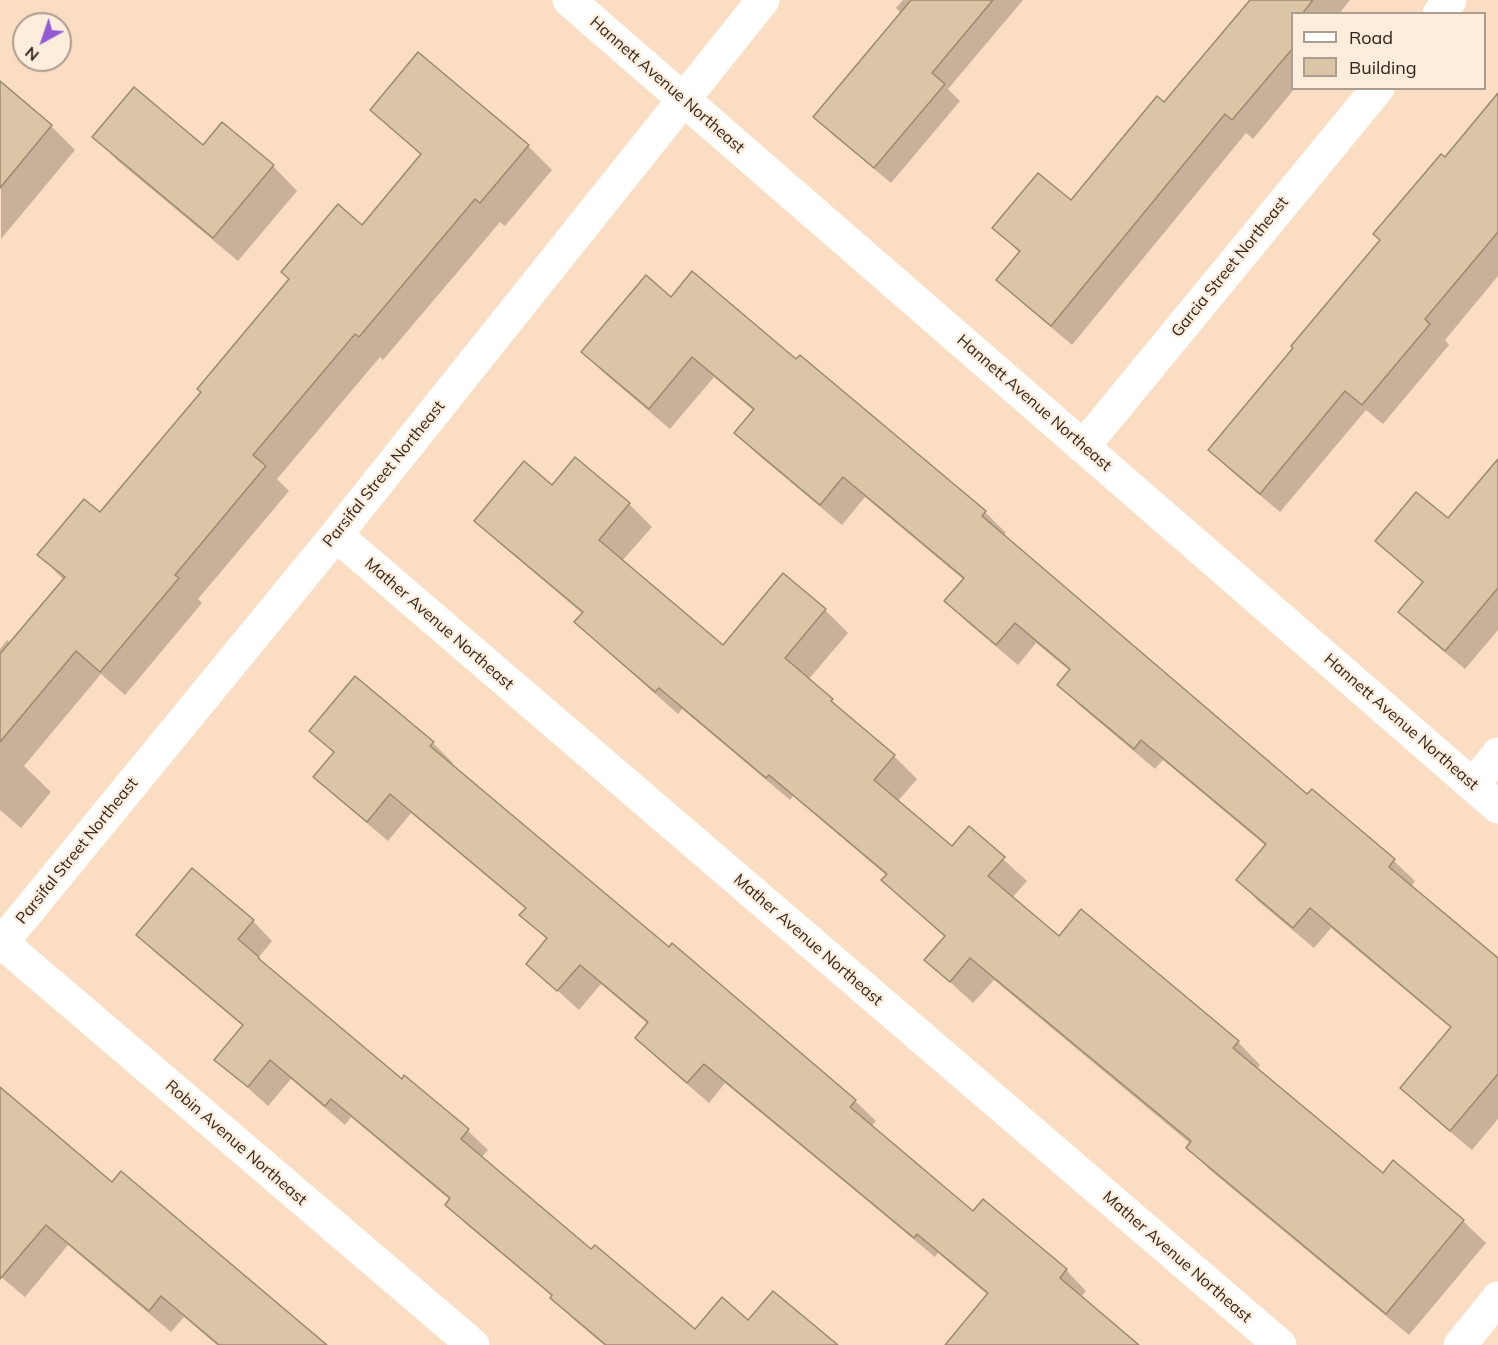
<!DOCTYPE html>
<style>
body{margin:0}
#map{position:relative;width:1498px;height:1345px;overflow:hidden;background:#faddc2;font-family:Mulish,sans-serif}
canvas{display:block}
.legend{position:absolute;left:1291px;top:12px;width:195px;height:78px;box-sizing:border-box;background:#feecdc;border:2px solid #ac9d90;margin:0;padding:8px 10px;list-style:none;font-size:18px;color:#32271d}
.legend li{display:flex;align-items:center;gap:12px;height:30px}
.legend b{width:30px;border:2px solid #ac9d90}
.north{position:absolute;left:12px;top:12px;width:60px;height:60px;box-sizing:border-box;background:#feecdc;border:2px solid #ac9d90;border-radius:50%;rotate:220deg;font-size:16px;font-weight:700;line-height:24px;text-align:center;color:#32271d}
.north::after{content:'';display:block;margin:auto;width:21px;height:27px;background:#915bd3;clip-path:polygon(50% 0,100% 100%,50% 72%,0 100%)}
</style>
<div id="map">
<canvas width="1498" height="1345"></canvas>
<ul class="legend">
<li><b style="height:8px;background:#fff"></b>Road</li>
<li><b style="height:16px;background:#dac6a6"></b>Building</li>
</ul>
<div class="north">N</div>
</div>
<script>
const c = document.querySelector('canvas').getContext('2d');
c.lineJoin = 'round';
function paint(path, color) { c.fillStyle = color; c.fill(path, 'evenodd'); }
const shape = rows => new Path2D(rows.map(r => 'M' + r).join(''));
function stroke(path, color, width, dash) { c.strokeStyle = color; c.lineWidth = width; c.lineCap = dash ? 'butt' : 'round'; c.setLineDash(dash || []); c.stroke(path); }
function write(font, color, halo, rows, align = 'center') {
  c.font = font + ' Mulish,sans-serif'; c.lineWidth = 4.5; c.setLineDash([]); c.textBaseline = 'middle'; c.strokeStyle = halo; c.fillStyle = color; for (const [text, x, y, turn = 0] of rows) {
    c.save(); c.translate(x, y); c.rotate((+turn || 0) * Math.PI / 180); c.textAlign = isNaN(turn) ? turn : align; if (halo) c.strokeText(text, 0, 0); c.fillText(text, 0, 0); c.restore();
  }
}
paint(shape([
 [903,0,1023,0,948,89,960,101,891,183,831,133,815,117,902,14,896,8],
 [1252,0,1350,0,1339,14,1292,14,1292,88,1295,88,1253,139,1246,133,1072,345,1019,300,998,279,1020,253,994,228,1071,202,1165,104],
 [1,84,51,126,75,150,1,239],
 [1498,96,1498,276,1445,340,1449,345,1383,424,1366,410,1280,512,1230,470,1210,450],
 [372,110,528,146,552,170,505,226,500,222,383,360,380,357,277,479,289,491,198,599,202,603,125,695,101,674,24,766,51,792,21,828,0,810,0,649,7,640,11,643,64,580,39,555,100,514,362,227,422,156],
 [222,124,273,166,297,191,238,261,118,161,94,137,203,147],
 [671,299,796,361,985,512,1006,533,1003,536,1308,797,1312,791,1394,861,1415,881,1411,887,1498,962,1498,1119,1472,1150,1423,1109,1402,1088,1452,1029,1331,928,1314,948,1258,901,1238,880,1266,846,1163,760,1155,769,1079,705,1059,685,1070,671,1036,643,1018,665,967,622,946,601,964,580,865,497,842,525,757,454,736,433,754,411,714,377,670,429,604,373,583,352],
 [575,459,629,504,652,527,622,561,723,647,783,575,825,610,848,633,808,680,894,756,917,779,897,802,952,848,969,828,1027,881,1012,898,1059,938,1238,1042,1260,1065,1257,1069,1383,1175,1463,1221,1486,1243,1409,1335,1210,1170,1188,1148,1191,1144,994,980,973,1003,926,960,945,937,883,880,887,876,793,796,790,800,682,709,678,714,599,644,576,622,583,614,499,543,476,520,552,487],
 [1498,461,1498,630,1465,669,1419,631,1400,612,1424,584,1377,541,1448,521],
 [311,731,433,743,453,763,451,766,669,950,672,945,855,1101,876,1121,871,1127,974,1213,1066,1270,1086,1291,1080,1298,1136,1345,946,1345,988,1295,938,1253,935,1257,725,1083,709,1103,657,1058,637,1038,648,1024,601,984,579,1010,528,964,548,940,522,915,526,909,411,813,388,841,336,797,315,777,335,754],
 [253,921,272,941,258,958,402,1081,405,1077,468,1131,488,1150,481,1158,592,1251,695,1331,748,1322,834,1345,604,1345,572,1318,553,1297,466,1224,447,1205,450,1200,351,1117,345,1125,291,1079,268,1106,217,1060,244,1027,157,954,138,935],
 [0,1104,112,1184,323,1345,217,1345,184,1317,171,1332,68,1245,25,1297,0,1276]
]), '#0003');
const building = shape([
 [911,0,993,0,932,73,945,84,874,168,813,117,911,0],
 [1250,0,1313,0,1302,14,1293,14,1293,48,1232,120,1225,114,1051,326,996,280,1020,251,992,228,1038,173,1071,200,1157,96,1164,102,1250,0],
 [418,52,529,145,480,203,475,199,359,337,355,334,253,455,266,466,175,575,179,578,100,672,76,651,0,742,0,654,65,577,37,555,84,499,100,512,201,392,197,389,289,279,281,272,338,204,362,225,421,154,370,110,418,52],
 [0,81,52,125,0,188,0,81],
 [134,87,203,145,222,122,274,165,213,238,92,137,134,87],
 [1498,93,1498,232,1425,319,1430,324,1362,405,1345,391,1260,494,1208,450,1293,348,1291,346,1380,240,1373,234,1441,154,1445,157,1498,93],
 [692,271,796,359,800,355,986,511,982,516,1307,794,1312,789,1395,859,1389,867,1498,958,1498,1074,1450,1131,1400,1088,1451,1027,1310,908,1293,928,1236,880,1266,844,1141,740,1134,749,1057,685,1070,669,1015,623,996,645,944,601,964,578,843,477,820,505,734,433,754,409,692,357,649,409,581,352,646,275,671,297,692,271],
 [575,457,630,503,599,540,723,645,783,573,826,609,785,658,833,699,831,701,895,755,874,780,952,846,969,826,1005,857,988,876,1059,936,1081,909,1239,1041,1233,1048,1383,1173,1393,1160,1464,1220,1386,1314,1186,1148,1191,1141,970,958,950,982,924,960,945,936,881,880,887,874,769,775,766,778,659,688,655,692,574,622,583,612,474,521,524,461,552,485,575,457],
 [1498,459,1498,588,1445,651,1398,612,1423,582,1375,541,1416,492,1448,518,1498,459],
 [355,676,434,742,430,746,669,947,672,943,856,1100,850,1107,973,1211,983,1199,1067,1269,1060,1278,1139,1345,945,1345,988,1293,917,1234,914,1238,704,1064,687,1083,635,1038,648,1022,580,965,557,991,526,964,547,938,519,915,526,908,390,794,367,822,313,777,334,752,309,731,355,676],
 [192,868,254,920,238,939,259,957,258,958,402,1079,404,1075,469,1129,461,1139,591,1249,595,1245,695,1329,722,1297,748,1320,773,1291,838,1345,606,1345,550,1298,552,1295,445,1205,450,1198,331,1099,325,1106,270,1060,248,1087,214,1060,243,1025,136,935,192,868],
 [0,1087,112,1182,121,1171,327,1345,219,1345,161,1296,149,1311,46,1225,0,1279,0,1087]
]);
paint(building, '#dac6a6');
stroke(building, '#9d8a6b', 1.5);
stroke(shape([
 [569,0,1498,807],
 [1439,14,1450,0],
 [1083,447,1378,88],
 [336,535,1280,1345],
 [1473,785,1498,754],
 [0,941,473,1345],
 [0,945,336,535,763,0],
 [1460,1345,1498,1298]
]), '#fff', 33);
write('16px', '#32271d', '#feecdc', [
 ["Hannett Avenue Northeast",667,85,41],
 ["Garcia Street Northeast",1230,267,-51],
 ["Hannett Avenue Northeast",1034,403,41],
 ["Parsifal Street Northeast",384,474,-51],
 ["Mather Avenue Northeast",439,624,41],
 ["Hannett Avenue Northeast",1401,722,41],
 ["Parsifal Street Northeast",77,851,-51],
 ["Mather Avenue Northeast",808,940,41],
 ["Robin Avenue Northeast",236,1143,41],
 ["Mather Avenue Northeast",1177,1257,41]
]);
</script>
